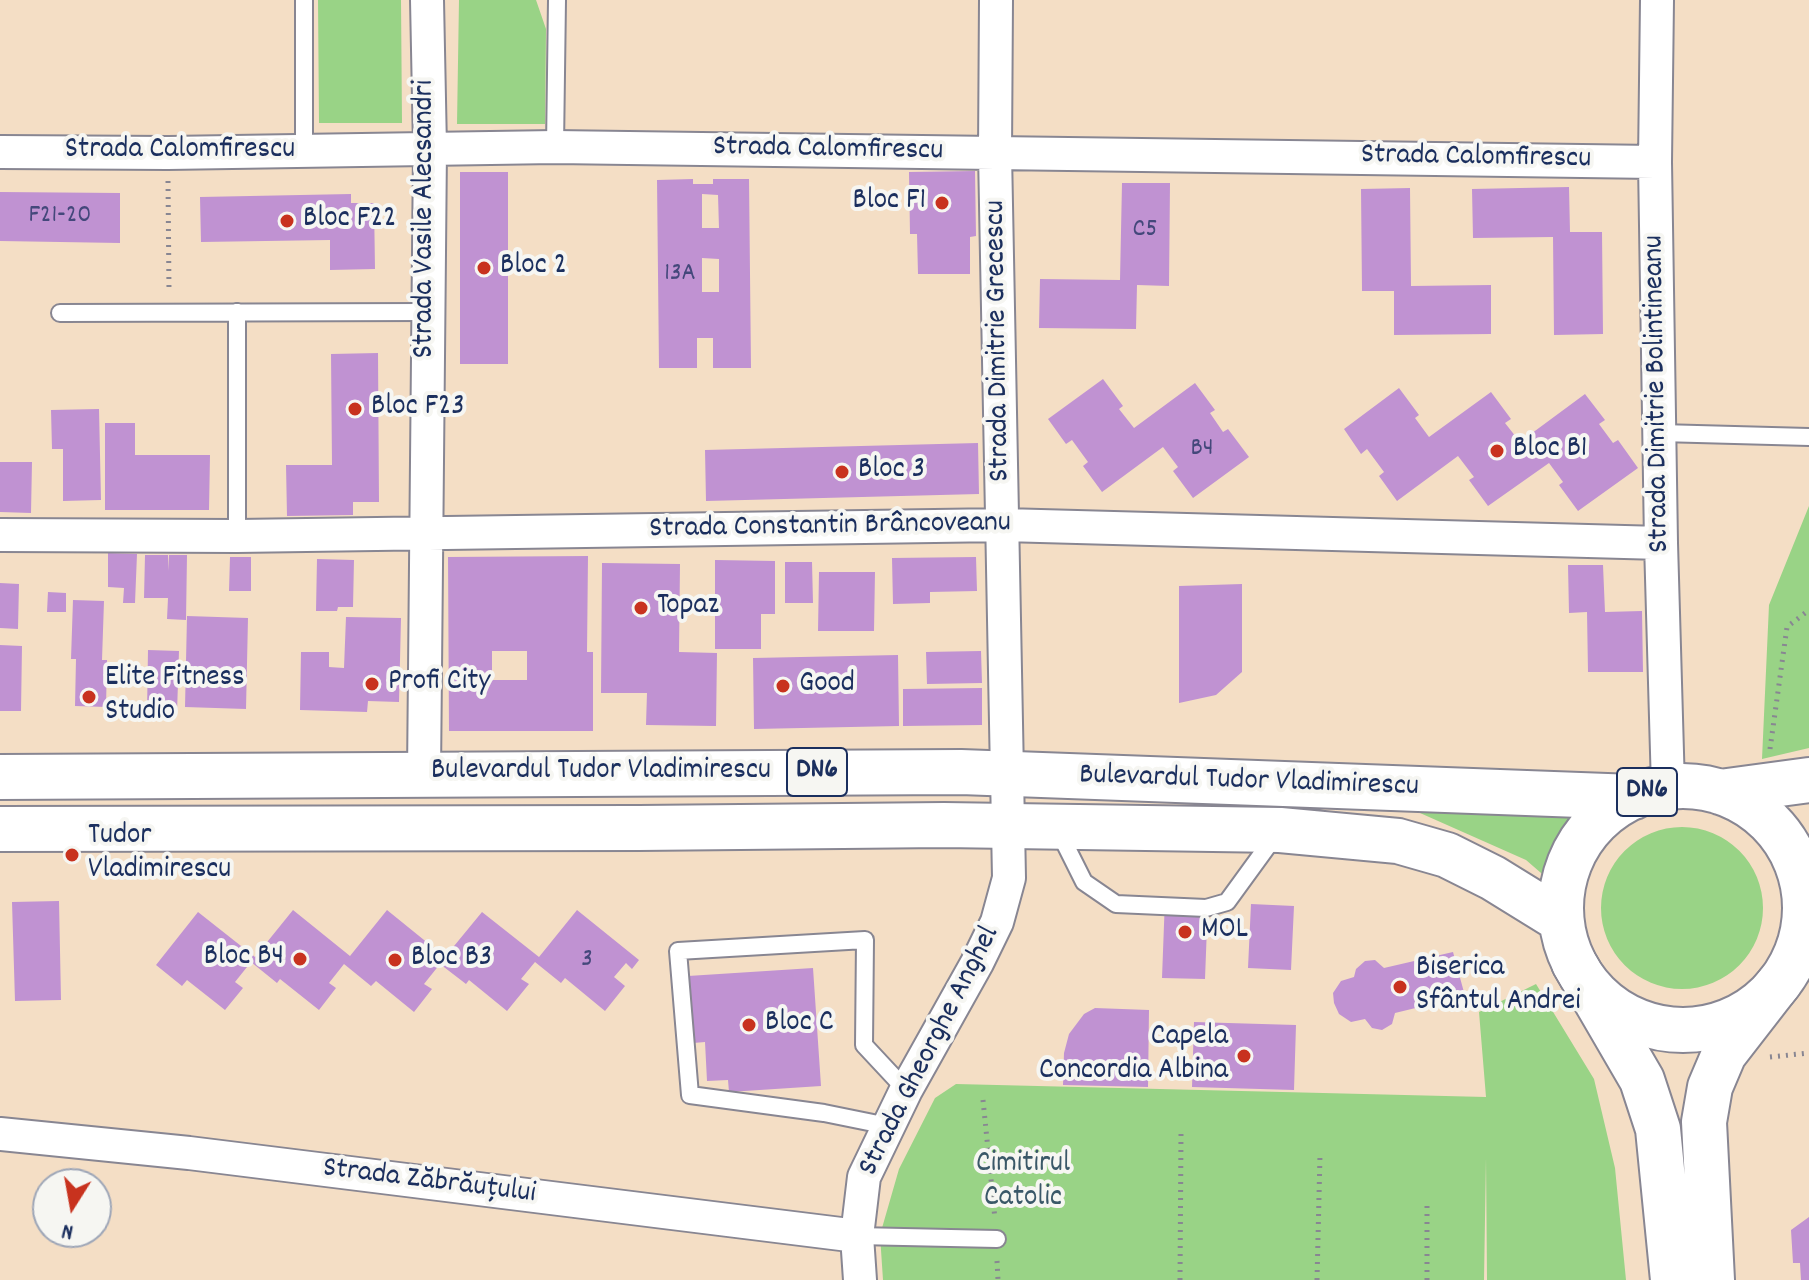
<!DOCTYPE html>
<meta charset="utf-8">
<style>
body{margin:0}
#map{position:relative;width:1809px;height:1280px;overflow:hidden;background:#f4dec5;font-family:Dekko,sans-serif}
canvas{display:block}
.north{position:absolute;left:32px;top:1168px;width:80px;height:80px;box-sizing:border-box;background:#f6f6f2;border:2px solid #9ea6b7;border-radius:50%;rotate:191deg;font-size:22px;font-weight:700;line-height:32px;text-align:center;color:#1b2f5e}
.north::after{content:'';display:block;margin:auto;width:28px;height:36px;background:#c8321e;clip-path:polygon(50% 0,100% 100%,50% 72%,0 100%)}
</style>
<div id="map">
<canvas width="1809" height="1280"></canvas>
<div class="north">N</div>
</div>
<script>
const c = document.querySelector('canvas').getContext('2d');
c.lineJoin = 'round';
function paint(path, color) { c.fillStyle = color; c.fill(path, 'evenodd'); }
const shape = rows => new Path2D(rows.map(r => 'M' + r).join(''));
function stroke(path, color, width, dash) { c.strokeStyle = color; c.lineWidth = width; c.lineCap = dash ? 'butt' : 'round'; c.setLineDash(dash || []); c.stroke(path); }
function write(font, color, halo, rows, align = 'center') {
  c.font = font + ' Dekko,sans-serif'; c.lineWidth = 8; c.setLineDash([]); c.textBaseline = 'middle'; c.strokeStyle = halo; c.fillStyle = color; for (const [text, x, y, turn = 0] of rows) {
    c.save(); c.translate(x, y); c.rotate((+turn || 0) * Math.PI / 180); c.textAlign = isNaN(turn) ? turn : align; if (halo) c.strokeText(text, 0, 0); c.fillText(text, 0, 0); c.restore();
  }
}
paint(shape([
 [318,0,401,0,402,123,319,123],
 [459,0,536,0,546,29,545,124,457,124],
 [1809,506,1809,748,1762,759,1769,605],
 [1411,809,1577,814,1551,853,1548,879,1526,860],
 '1601 908a81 81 0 1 1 162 0a81 81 0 1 1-162 0Z',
 [1536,984,1594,1079,1615,1168,1626,1280,1487,1280,1486,1158,1484,1280,883,1280,880,1235,899,1169,935,1098,956,1084,1486,1097,1479,1012]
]), '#99d386');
paint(shape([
 [975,171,976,236,970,237,970,274,918,274,917,234,910,234,909,172],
 [460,172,508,172,508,364,460,364],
 [693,179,693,184,713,184,713,179,749,179,751,368,713,368,713,338,697,338,697,368,659,368,657,180],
 [702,194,718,195,719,228,702,228],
 [702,258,719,259,719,292,702,292],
 [1122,183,1170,183,1169,286,1137,285,1136,329,1039,328,1040,279,1120,280],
 [1569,187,1570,232,1602,232,1603,334,1554,335,1553,237,1473,238,1472,189],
 [1410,188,1411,286,1491,285,1491,334,1394,335,1394,291,1362,291,1361,189],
 [0,192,120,193,120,243,0,241],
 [351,194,351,203,374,203,375,269,330,270,330,240,201,242,200,197],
 [378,353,379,502,353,502,353,515,287,516,286,465,332,465,331,354],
 [1103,379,1123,406,1119,409,1134,428,1195,383,1215,410,1210,413,1223,432,1228,429,1249,457,1193,498,1173,471,1178,467,1163,447,1102,492,1083,466,1088,462,1072,440,1066,444,1048,419],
 [1399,388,1419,415,1415,418,1429,437,1491,392,1511,419,1505,423,1520,442,1585,394,1605,420,1599,424,1613,443,1618,440,1638,468,1578,511,1559,485,1563,482,1549,463,1488,506,1469,480,1474,477,1458,456,1397,501,1379,476,1384,472,1367,449,1361,454,1344,429],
 [99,409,101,500,63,501,63,449,52,449,51,410],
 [105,423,135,423,135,455,210,455,209,510,105,510],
 [978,443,979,494,706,501,705,450],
 [0,462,32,462,31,513,0,512],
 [108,553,137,554,135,603,123,603,124,588,108,587],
 [145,555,168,555,168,571,169,555,187,555,186,620,167,619,168,598,144,598],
 [588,556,587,652,593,652,593,731,449,731,448,557],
 [492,651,527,651,527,680,492,680],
 [230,557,251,557,251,591,229,591],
 [976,557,977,591,930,592,930,603,893,604,892,558],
 [317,559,354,560,353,607,338,607,337,611,316,611],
 [715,560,775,561,775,614,761,614,761,649,715,649],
 [785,562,812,562,813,603,785,603],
 [602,563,680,564,679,652,717,653,716,726,646,725,647,693,601,693],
 [1568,565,1603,565,1605,612,1642,611,1643,672,1588,672,1587,612,1569,613],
 [819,572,875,572,874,631,818,631],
 [0,583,19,584,18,629,0,628],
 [1242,584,1242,672,1216,695,1179,703,1179,586],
 [48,592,66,593,66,612,47,612],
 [73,600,104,601,102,660,107,660,106,707,75,706,76,659,71,659],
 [187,616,248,618,246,709,185,707],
 [346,617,401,618,399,702,368,701,367,712,300,710,301,652,329,652,329,667,344,668],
 [0,645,22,646,21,711,0,711],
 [148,650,179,651,177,713,147,712],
 [981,651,982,683,927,684,926,652],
 [898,655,899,726,754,729,753,658],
 [982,688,982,725,903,726,903,689],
 [1165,898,1208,900,1205,979,1162,978],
 [59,901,61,1000,15,1001,12,902],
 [1251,904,1294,906,1291,970,1248,968],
 [293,910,350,956,387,910,445,957,482,912,539,957,577,910,639,960,632,969,626,963,614,977,625,986,605,1011,565,978,561,983,535,962,521,979,529,984,507,1011,469,980,466,984,440,964,424,984,432,989,414,1012,376,981,371,986,344,964,329,983,336,988,319,1010,280,979,277,983,251,962,235,982,243,988,225,1010,187,980,182,986,156,965,198,912,255,957],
 [1453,952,1465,996,1395,1013,1392,1024,1382,1030,1372,1028,1365,1019,1351,1022,1339,1014,1334,1003,1333,993,1341,981,1354,977,1356,969,1365,961,1375,960,1384,968],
 [813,968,821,1086,729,1092,728,1080,707,1081,705,1042,693,1043,688,976],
 [1095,1008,1149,1010,1148,1087,1063,1085,1064,1053,1069,1034,1084,1014],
 [1194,1022,1296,1025,1294,1090,1192,1087],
 [1809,1217,1809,1280,1801,1280,1800,1263,1793,1263,1791,1230]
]), '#c092d2');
const lane = shape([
 [304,0,304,151],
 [555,147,557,0],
 [60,313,427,312],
 [1660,433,1809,437],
 [237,536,237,312],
 [1059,832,1084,882,1116,904,1206,908,1227,902,1275,836],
 [888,1126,824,1113,690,1095,678,951,865,940,864,1045,906,1090],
 [857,1236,997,1239]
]);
const street = shape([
 [1657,0,1655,162,1661,543,1668,787],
 [0,152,168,153,555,147,1655,162],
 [0,535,237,536,1004,525,1661,543],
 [424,774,430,148,427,0],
 [0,1134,189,1153,857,1236],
 [860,1280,857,1236,864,1177,906,1090,977,963,997,922,1009,878,995,153,996,0]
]);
const secondary = shape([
 [1574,963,1642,1080,1658,1129,1673,1280],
 [1712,1280,1704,1122,1710,1087,1724,1054,1779,983]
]);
const primary = shape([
 [0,777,961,772,1634,797],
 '1561 908a122 122 0 1 1 244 0a122 122 0 1 1-244 0Z',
 [1720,792,1809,780],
 [0,829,639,828,944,825,1280,830,1398,841,1447,855,1493,878,1561,920]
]);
stroke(lane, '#888692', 20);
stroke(street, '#888692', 36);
stroke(secondary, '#888692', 48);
stroke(primary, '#888692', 48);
stroke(shape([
 [168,181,169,291],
 [1770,749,1787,627,1809,610],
 [1770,1057,1809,1053],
 [983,1100,995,1219],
 [997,1261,998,1280],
 [1180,1280,1181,1134],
 [1317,1280,1320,1155],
 [1427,1280,1427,1204]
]), '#888692', 5, [2, 6]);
stroke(lane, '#fff', 16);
stroke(street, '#fff', 32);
stroke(secondary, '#fff', 44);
stroke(primary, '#fff', 44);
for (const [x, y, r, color] of [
 [942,203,8,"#c8321e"],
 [287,221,8,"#c8321e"],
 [484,268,8,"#c8321e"],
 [355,409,8,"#c8321e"],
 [1497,451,8,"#c8321e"],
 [842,472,8,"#c8321e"],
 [641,608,8,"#c8321e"],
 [372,684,8,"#c8321e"],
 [783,686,8,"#c8321e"],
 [89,697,8,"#c8321e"],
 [72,855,8,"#c8321e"],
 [1185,932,8,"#c8321e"],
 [300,959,8,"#c8321e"],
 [395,960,8,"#c8321e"],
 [1400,987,8,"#c8321e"],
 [749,1025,8,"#c8321e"],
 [1244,1056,8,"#c8321e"]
]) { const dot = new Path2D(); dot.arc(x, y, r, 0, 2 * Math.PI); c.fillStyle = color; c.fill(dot); stroke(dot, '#f6f6f2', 3); }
write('26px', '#44487b', null, [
 ["F21-20",60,217],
 ["C5",1145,231],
 ["13A",680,275],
 ["B4",1202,450],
 ["3",587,961]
]);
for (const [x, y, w] of [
 [817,772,60],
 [1647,792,60]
]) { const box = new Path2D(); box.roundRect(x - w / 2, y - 24, w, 48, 6); c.fillStyle = '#f6f6f2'; c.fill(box); stroke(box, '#1b2f5e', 2); }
write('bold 28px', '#1b2f5e', null, [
 ["DN6",817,772],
 ["DN6",1647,792]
]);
write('30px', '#1b2f5e', '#f6f6f2', [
 ["Strada Calomfirescu",828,151,1],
 ["Strada Calomfirescu",180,152],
 ["Strada Calomfirescu",1476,159,1],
 ["Strada Vasile Alecsandri",427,219,-90],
 ["Strada Dimitrie Grecescu",1000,341,-91],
 ["Strada Dimitrie Bolintineanu",1659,394,-91],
 ["Strada Constantin Brâncoveanu",830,528,-1],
 ["Bulevardul Tudor Vladimirescu",601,773],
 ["Bulevardul Tudor Vladimirescu",1249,783,2],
 ["Strada Gheorghe Anghel",931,1052,-63],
 ["Strada Zăbrăuțului",429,1183,7]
]);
write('30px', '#1b2f5e', '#f6f6f2', [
 ["Bloc F1",926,203,"right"],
 ["Bloc F22",303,221],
 ["Bloc 2",500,268],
 ["Bloc F23",371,409],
 ["Bloc B1",1513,451],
 ["Bloc 3",858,472],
 ["Topaz",657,608],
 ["Elite Fitness",105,680],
 ["Studio",105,714],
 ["Profi City",388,684],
 ["Good",799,686],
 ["Tudor",88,838],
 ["Vladimirescu",88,872],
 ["MOL",1201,932],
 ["Bloc B4",284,959,"right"],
 ["Bloc B3",411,960],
 ["Biserica",1416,970],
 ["Sfântul Andrei",1416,1004],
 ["Bloc C",765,1025],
 ["Capela",1228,1039,"right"],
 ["Concordia Albina",1228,1073,"right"]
], 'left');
write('30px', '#3a5868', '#f6f6f2', [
 ["Cimitirul",1023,1166],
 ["Catolic",1023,1200]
]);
</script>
